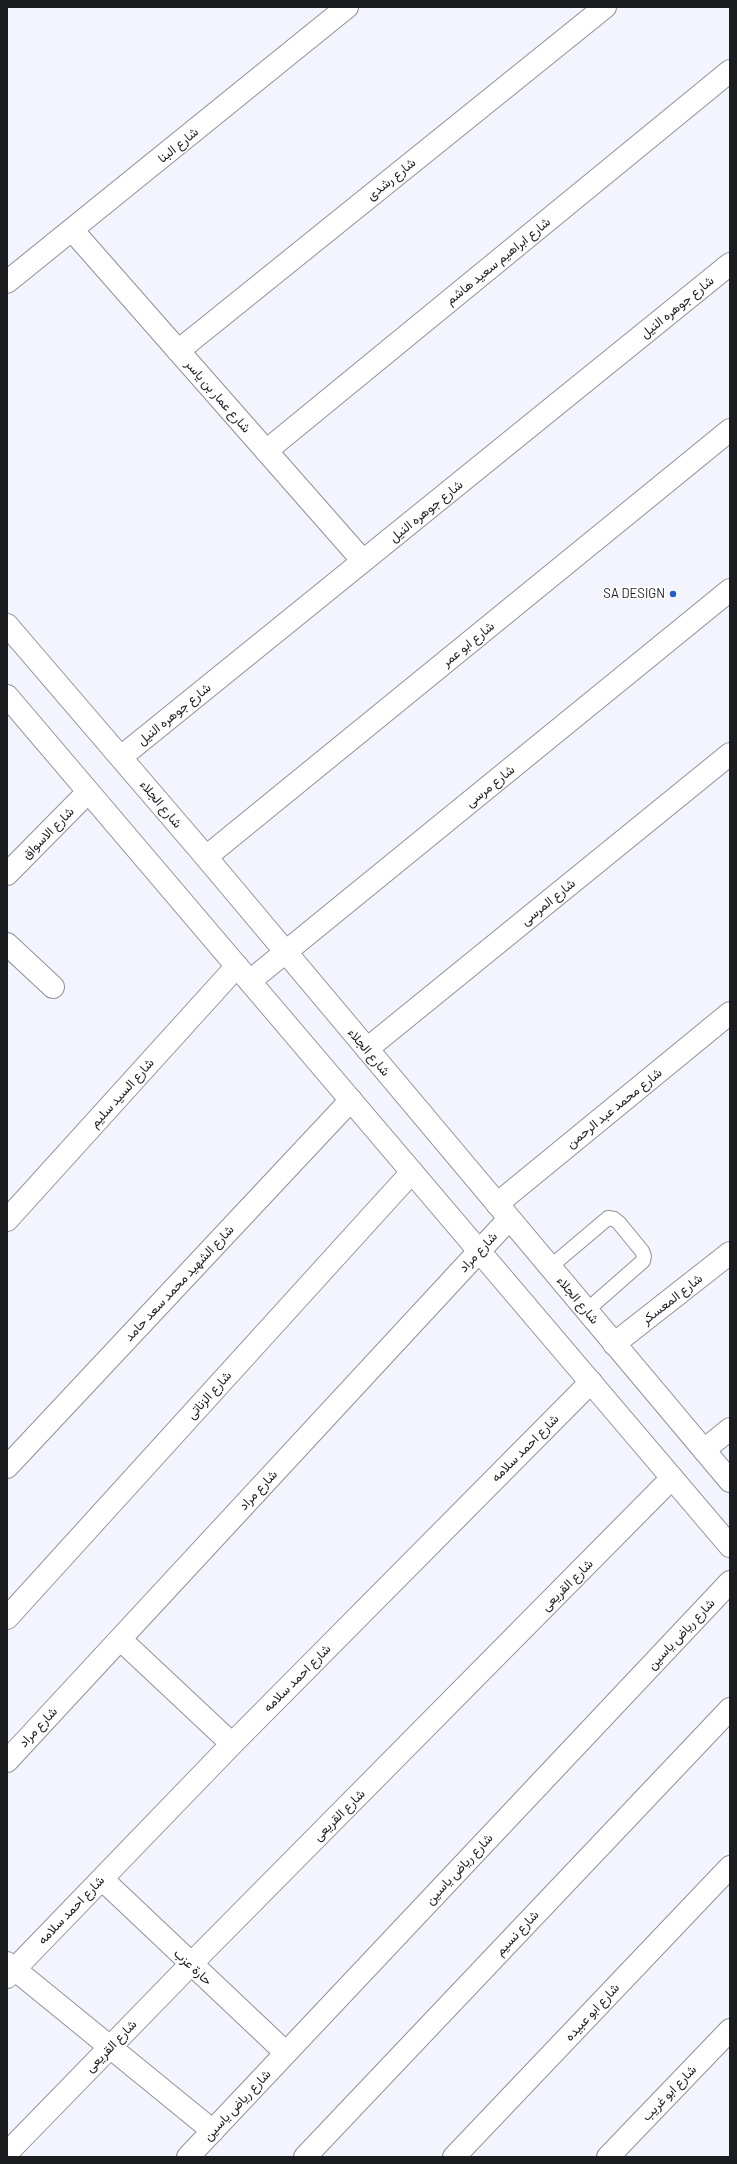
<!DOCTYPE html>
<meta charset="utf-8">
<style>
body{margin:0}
#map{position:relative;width:737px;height:2164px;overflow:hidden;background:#f3f4fd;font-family:Barlow,sans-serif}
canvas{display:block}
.frame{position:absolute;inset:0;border:8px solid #1c1d20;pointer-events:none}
</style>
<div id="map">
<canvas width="737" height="2164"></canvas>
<div class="frame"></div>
</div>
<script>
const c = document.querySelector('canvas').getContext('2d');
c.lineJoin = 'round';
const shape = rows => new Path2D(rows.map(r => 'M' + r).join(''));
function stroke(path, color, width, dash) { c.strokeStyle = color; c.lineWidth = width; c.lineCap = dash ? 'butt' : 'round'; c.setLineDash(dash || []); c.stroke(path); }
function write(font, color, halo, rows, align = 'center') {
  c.font = font + ' Barlow,Vazirmatn,sans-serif'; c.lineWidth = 3; c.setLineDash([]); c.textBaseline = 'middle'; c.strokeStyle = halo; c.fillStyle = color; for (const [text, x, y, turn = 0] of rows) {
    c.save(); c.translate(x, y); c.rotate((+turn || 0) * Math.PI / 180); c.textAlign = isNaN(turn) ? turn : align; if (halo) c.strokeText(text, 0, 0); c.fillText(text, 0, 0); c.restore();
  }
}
const lane = shape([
 [550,1267,608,1218,614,1219,619,1223,642,1251,644,1256,643,1261,586,1311]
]);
const street = shape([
 [73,231,363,561],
 [7,282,347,7],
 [178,351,605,7],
 [266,451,730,71],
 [121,757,730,264],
 [206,857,730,430],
 [7,874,88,792],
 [7,944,53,987],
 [250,981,730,590],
 [367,1049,730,754],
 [497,1204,730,1013],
 [7,1220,237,966],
 [614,1344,730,1253],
 [704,1450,730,1429],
 [7,1467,351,1100],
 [7,1618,412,1172],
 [120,1639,232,1744],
 [7,1761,509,1219],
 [102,1879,286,2053],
 [7,1963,213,2131],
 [7,1977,232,1744,591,1382],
 [7,2153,191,1964,672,1478],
 [188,2157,730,1582],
 [305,2157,730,1709],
 [454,2157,730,1867],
 [608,2157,730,2030]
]);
const secondary = shape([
 [7,625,206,857,730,1481],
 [7,696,730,1546]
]);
stroke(lane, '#909299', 16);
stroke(street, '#909299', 24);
stroke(secondary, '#909299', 24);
stroke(lane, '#fff', 14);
stroke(street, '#fff', 22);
stroke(secondary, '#fff', 22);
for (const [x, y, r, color] of [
 [673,594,4,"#255cca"]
]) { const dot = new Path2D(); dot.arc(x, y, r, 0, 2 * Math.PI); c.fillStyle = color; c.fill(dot); stroke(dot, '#fff', 1.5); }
write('13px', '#1c1d20', '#fff', [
 ["شارع البنا",178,145,-39],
 ["شارع رشدى",391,179,-39],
 ["شارع ابراهيم سعيد هاشم",498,261,-39],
 ["شارع جوهره النيل",677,307,-39],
 ["شارع عمار بن ياسر",218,396,49],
 ["شارع جوهره النيل",426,511,-39],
 ["شارع ابو عمر",468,644,-39],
 ["شارع جوهره النيل",174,714,-39],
 ["شارع مرسى",490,786,-39],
 ["شارع الجلاء",161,804,50],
 ["شارع الاسواق",48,833,-45],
 ["شارع المرسى",548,902,-39],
 ["شارع الجلاء",369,1052,50],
 ["شارع السيد سليم",122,1093,-48],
 ["شارع محمد عبد الرحمن",614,1108,-39],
 ["شارع مراد",478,1252,-47],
 ["شارع الشهيد محمد سعد حامد",179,1283,-47],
 ["شارع المعسكر",672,1299,-38],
 ["شارع الجلاء",578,1300,50],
 ["شارع الزناتى",209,1395,-48],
 ["شارع احمد سلامه",525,1448,-45],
 ["شارع مراد",258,1490,-47],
 ["شارع القريعى",567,1585,-45],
 ["شارع رياض ياسين",681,1634,-47],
 ["شارع احمد سلامه",297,1678,-45],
 ["شارع مراد",38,1727,-47],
 ["شارع القريعى",339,1815,-45],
 ["شارع رياض ياسين",459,1869,-47],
 ["شارع احمد سلامه",71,1910,-46],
 ["شارع نسيم",517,1933,-47],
 ["حارة عزب",193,1967,43],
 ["شارع ابو عبيده",592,2012,-47],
 ["شارع القريعى",111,2046,-46],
 ["شارع ابو غريب",669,2093,-46],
 ["شارع رياض ياسين",237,2105,-47]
]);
write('13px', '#1c1d20', '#fff', [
 ["SA DESIGN",665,594]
], 'right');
</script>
